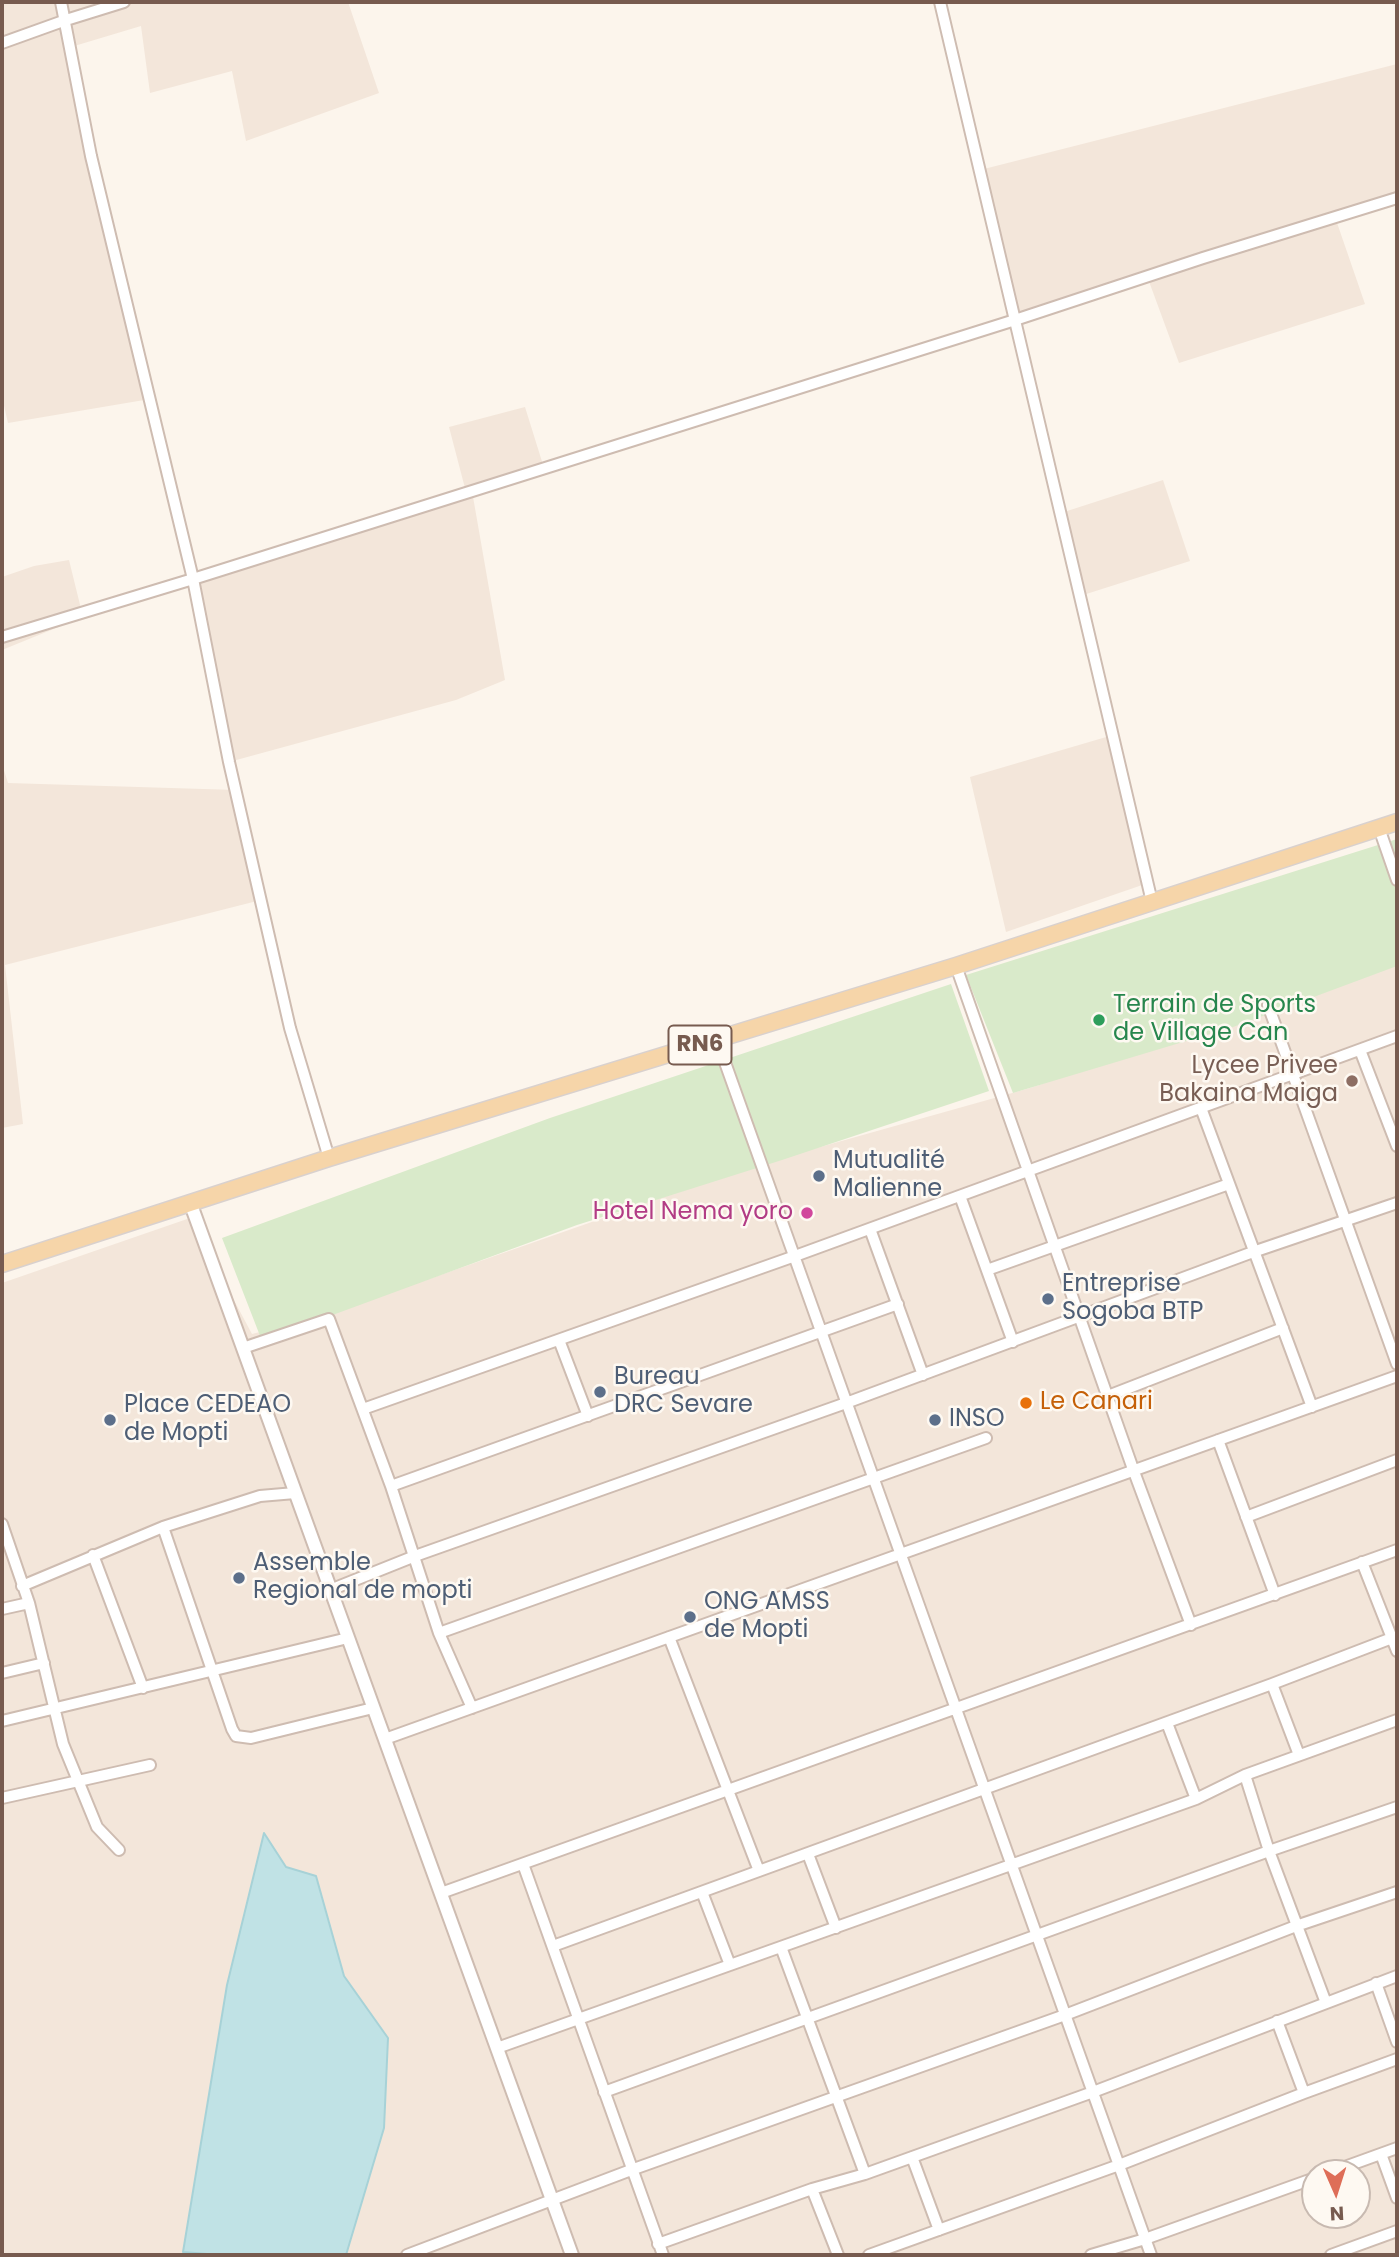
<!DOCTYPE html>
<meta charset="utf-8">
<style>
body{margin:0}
#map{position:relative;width:1399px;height:2257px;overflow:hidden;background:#fcf5ec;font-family:Poppins,sans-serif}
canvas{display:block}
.frame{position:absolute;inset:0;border:4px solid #775b4f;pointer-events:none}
.north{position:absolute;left:1301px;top:2159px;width:70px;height:70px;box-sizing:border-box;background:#fef9f2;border:2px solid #c8bab1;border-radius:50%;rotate:177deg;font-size:19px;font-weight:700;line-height:28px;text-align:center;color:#775b4f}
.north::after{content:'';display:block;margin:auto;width:24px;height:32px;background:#de6e58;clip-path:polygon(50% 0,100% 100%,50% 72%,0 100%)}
</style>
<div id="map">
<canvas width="1399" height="2257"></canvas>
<div class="frame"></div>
<div class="north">N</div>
</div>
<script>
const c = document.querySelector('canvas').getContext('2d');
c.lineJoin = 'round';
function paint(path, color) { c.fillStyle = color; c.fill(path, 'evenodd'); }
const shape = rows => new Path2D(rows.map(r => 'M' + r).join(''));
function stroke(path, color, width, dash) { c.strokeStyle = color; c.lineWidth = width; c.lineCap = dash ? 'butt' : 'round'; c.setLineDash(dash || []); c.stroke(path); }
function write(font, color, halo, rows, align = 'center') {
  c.font = font + ' Poppins,sans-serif'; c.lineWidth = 5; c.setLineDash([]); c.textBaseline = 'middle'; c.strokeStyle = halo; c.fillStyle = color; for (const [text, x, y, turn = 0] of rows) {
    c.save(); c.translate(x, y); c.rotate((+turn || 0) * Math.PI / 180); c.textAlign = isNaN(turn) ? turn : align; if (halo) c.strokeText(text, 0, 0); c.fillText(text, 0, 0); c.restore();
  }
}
paint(shape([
 [4,2,348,2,379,93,246,141,232,71,150,93,141,26,71,47,156,398,8,423,2,397,2,4],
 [1397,64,1397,198,1335,217,1365,304,1179,363,1147,276,1015,320,980,170],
 [525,407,544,468,472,491,505,680,456,700,229,762,193,579,466,492,449,427],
 [1163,480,1190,561,1080,596,1061,513],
 [69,560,83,617,2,650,2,577,34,566],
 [1113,735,1148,883,1006,932,970,777],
 [2,764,8,783,236,790,261,900,5,965,23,1124,2,1128],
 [1397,964,1397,2255,2,2255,2,1283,190,1218,252,1334,323,1316,749,1167,1030,1088],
 [1315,2173,1357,2173,1357,2215,1315,2215]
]), '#f3e6da');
paint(shape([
 [1397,839,1397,966,1233,1027,1013,1093,966,975],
 [951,984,989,1091,782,1160,577,1225,262,1341,222,1238,550,1118]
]), '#d9eaca');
const water = shape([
 [264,1833,286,1867,316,1876,344,1976,388,2038,384,2128,346,2255,219,2255,183,2252,227,1985,264,1833]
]);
paint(water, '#c0e2e5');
stroke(water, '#a7d2d7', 2);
const minor = shape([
 [61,2,91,156,193,579,229,762,290,1028,329,1158],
 [940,2,1152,902],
 [2,43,66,20,124,2],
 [2,637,193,579,1015,320,1203,258,1397,198],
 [1379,828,1397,880],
 [956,966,1133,1469,1191,1625],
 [1268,1005,1397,1364],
 [717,1040,1151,2255],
 [1360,1050,1397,1146],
 [1201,1108,1312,1407],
 [960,1196,1013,1342],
 [870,1229,923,1375],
 [987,1270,1229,1184],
 [559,1340,588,1416],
 [243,1348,329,1319,391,1486,439,1633,472,1708],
 [1108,1396,1283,1328],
 [363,1409,795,1256,1397,1036],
 [1218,1440,1275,1595],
 [391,1486,898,1304],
 [1246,1517,1397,1460],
 [2,1524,29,1603,63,1744,97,1827,119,1850],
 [163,1527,232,1729,236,1736,251,1738,373,1708],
 [93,1555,143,1688],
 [1362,1562,1397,1651],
 [22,1586,163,1527,260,1496,295,1493],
 [330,1590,415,1556,846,1403,1253,1252,1397,1203],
 [2,1609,29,1603],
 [439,1633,986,1438],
 [669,1637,759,1871],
 [2,1673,44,1663],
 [1272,1684,1299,1755],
 [2,1721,348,1638],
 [1167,1723,1196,1799],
 [385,1739,1397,1376],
 [1245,1775,1269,1851,1326,2003],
 [2,1798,150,1765],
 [808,1854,836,1928],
 [523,1864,663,2255],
 [702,1892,730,1965],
 [441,1893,1397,1550],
 [553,1946,1272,1684,1392,1638],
 [781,1947,865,2174],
 [1376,1983,1397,2042],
 [1277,2021,1304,2093],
 [497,2048,1196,1799,1245,1775,1397,1720],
 [604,2092,1269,1851,1397,1807],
 [1381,2154,1397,2198],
 [912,2157,939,2230],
 [1328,2173,1397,2148],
 [812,2189,838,2255],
 [658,2244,812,2189,865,2174,1093,2092,1397,1976],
 [407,2255,631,2170,1065,2015,1296,1926,1397,1892],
 [869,2255,1119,2165,1304,2093,1397,2059],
 [1091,2255,1145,2239,1315,2178],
 [1331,2255,1397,2231]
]);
const tertiary = shape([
 [190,1202,572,2255]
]);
const primary = shape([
 [2,1264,329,1158,956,966,1397,822]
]);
stroke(minor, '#cebcb1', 14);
stroke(tertiary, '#cebcb1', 16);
stroke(primary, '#d9d1ce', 19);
stroke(minor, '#fff', 10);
stroke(tertiary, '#fff', 12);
stroke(primary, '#f6d5a9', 16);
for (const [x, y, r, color] of [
 [1099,1020,7,"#2e9e5b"],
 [1352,1081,7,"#8d6e63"],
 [819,1176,7,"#5c6f8a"],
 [807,1213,7,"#d1479c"],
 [1048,1299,7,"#5c6f8a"],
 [600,1392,7,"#5c6f8a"],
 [1026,1403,7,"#e8710a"],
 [110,1420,7,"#5c6f8a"],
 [935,1420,7,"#5c6f8a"],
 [239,1578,7,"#5c6f8a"],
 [690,1617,7,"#5c6f8a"]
]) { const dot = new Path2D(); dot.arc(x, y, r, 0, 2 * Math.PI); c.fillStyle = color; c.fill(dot); stroke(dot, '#fef9f2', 2.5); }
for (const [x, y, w] of [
 [700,1045,63]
]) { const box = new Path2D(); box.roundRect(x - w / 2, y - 19.5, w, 39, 5); c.fillStyle = '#fef9f2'; c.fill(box); stroke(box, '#775b4f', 2); }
write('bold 23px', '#775b4f', null, [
 ["RN6",700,1045]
]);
write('24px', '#27864d', '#fef9f2', [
 ["Terrain de Sports",1113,1006],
 ["de Village Can",1113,1034]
], 'left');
write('24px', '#785e54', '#fef9f2', [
 ["Lycee Privee",1338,1067],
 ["Bakaina Maiga",1338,1095]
], 'right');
write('24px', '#4e5e75', '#fef9f2', [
 ["Mutualité",833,1162],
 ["Malienne",833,1190],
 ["Entreprise",1062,1285],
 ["Sogoba BTP",1062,1313],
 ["Bureau",614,1378],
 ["DRC Sevare",614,1406],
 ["Place CEDEAO",124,1406],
 ["de Mopti",124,1434],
 ["INSO",949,1420],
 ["Assemble",253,1564],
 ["Regional de mopti",253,1592],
 ["ONG AMSS",704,1603],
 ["de Mopti",704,1631]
], 'left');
write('24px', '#b23c85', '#fef9f2', [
 ["Hotel Nema yoro",793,1213]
], 'right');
write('24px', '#c56008', '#fef9f2', [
 ["Le Canari",1040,1403]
], 'left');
</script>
